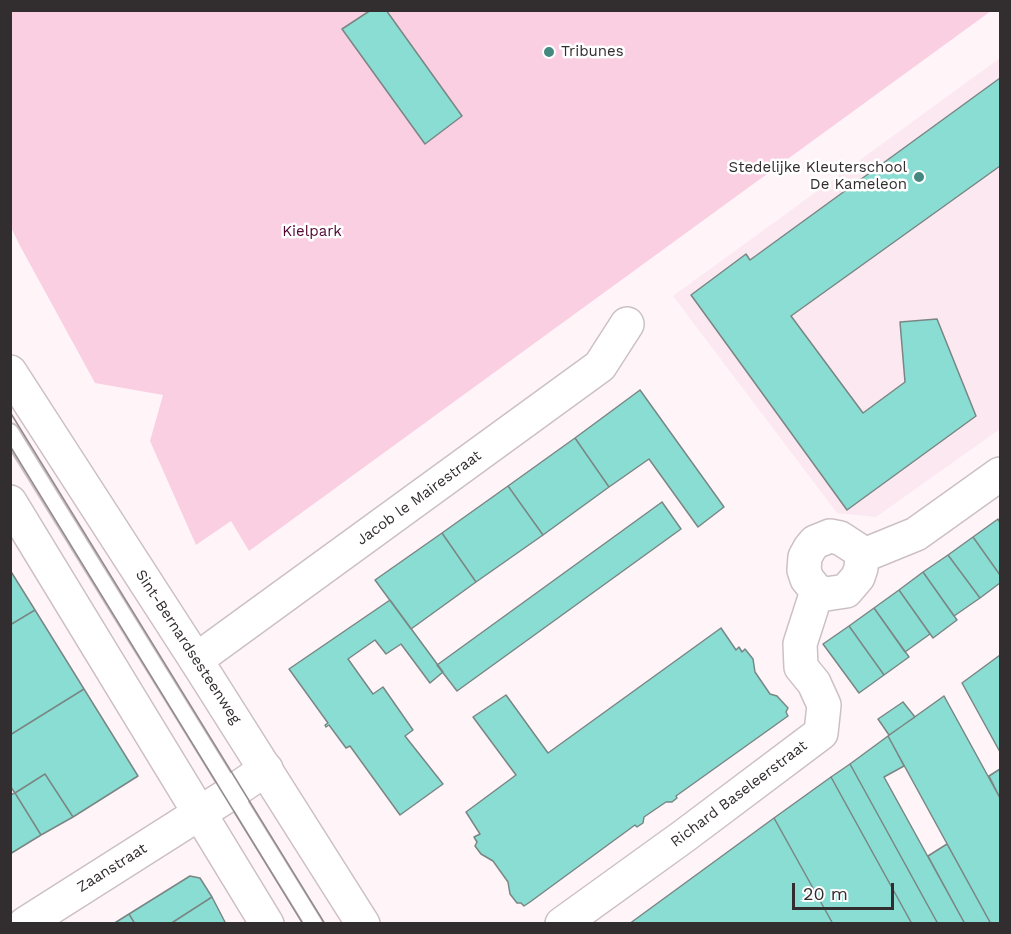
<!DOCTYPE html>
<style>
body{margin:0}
#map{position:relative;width:1011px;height:934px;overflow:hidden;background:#fff5f9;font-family:"Work Sans",sans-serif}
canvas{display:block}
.frame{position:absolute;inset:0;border:12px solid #322d2f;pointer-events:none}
.scale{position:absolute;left:792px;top:883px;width:102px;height:27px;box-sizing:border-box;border:3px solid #322d2f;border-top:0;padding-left:8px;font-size:18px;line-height:21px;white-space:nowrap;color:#322d2f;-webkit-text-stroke:4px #fff;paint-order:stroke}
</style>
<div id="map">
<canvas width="1011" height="934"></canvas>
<div class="frame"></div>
<div class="scale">20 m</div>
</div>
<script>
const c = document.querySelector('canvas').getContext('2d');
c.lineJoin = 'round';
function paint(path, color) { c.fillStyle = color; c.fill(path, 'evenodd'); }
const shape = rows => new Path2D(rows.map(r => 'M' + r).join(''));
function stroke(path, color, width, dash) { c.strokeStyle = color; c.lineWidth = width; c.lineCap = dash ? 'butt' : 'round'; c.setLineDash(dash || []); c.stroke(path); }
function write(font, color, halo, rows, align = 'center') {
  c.font = font + ' "Work Sans",sans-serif'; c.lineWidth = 5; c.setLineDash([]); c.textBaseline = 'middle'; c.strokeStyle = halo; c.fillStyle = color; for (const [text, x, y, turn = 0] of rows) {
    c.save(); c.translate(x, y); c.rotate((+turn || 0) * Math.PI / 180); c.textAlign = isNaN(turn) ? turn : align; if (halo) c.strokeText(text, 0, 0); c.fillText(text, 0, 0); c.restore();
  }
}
paint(shape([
 [1000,58,1000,429,876,517,837,513,673,296]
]), '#fce8f0');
paint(shape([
 [10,11,991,11,249,551,231,521,196,545,150,441,163,395,95,383,19,244,10,225]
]), '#facfe2');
const building = shape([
 [371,10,386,10,462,116,425,144,342,29,371,10],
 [1000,78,1000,166,791,316,863,413,905,382,900,322,937,319,976,416,847,510,691,295,746,254,750,260,1000,78],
 [640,390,724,507,698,527,649,459,609,487,575,438,640,390],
 [575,438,609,487,543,535,508,486,575,438],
 [508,486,543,535,476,582,442,533,508,486],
 [662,502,681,529,457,691,437,665,662,502],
 [998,519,1000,523,1000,575,973,537,998,519],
 [442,533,476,582,411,629,375,580,442,533],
 [973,537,1000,575,1000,583,980,598,948,555,973,537],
 [948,555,980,598,954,616,923,572,948,555],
 [10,570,35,610,10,625,10,570],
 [923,572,957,620,933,638,899,590,923,572],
 [899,590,930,634,905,652,874,608,899,590],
 [390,600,443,672,430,683,401,644,386,654,375,640,348,659,373,694,383,687,413,730,405,736,443,784,400,815,350,746,346,748,329,725,326,727,325,725,328,723,289,669,390,600],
 [874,608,909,657,884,675,849,626,874,608],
 [35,610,84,689,10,735,10,625,35,610],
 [849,626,884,675,859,693,823,644,849,626],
 [721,628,736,650,739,647,742,652,745,649,753,659,755,672,770,694,777,696,788,708,786,712,788,716,676,796,677,798,672,802,666,802,644,817,643,823,637,827,635,825,530,902,524,906,521,903,517,903,510,894,508,882,493,861,481,854,475,846,477,842,474,837,480,834,466,812,516,775,473,717,506,695,548,753,721,628],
 [1000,655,1000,752,962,683,1000,655],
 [84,689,138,776,73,817,45,774,15,793,10,786,10,735,84,689],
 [944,696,1000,798,1000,924,991,924,888,736,944,696],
 [903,702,915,717,889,735,878,719,903,702],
 [888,736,904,766,884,777,965,924,938,924,850,764,888,736],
 [850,764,938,924,912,924,831,777,850,764],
 [1000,769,1000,798,989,776,1000,769],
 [45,774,73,817,41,835,15,793,45,774],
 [831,777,912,924,833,924,774,818,831,777],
 [15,793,41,835,10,854,10,795,15,793],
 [774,818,833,924,629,924,774,818],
 [947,844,991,924,965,924,928,856,947,844],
 [190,876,200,878,212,897,170,924,135,924,129,914,190,876],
 [212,897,226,924,170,924,212,897],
 [129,914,135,924,113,924,129,914]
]);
paint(building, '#89ddd2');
stroke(building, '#7a8684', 1.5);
const lane = shape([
 [10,432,314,924]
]);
const street = shape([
 [830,536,840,538,857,549,862,556,861,568,858,577,846,591,826,594,817,591,807,579,804,570,805,557,810,548,815,542,830,536],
 [862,556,916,534,1000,474],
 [196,660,600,366,627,324],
 [25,924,225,797,266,769],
 [562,924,684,836,821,733,824,705,814,683,801,667,800,644,817,591]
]);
const secondary = shape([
 [10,372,196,660,363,924],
 [10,502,267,924]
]);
stroke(lane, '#ccc0c5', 20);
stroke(street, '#ccc0c5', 36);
stroke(secondary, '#ccc0c5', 36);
stroke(lane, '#fff', 16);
stroke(street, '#fff', 33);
stroke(secondary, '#fff', 33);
stroke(shape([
 [10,412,325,924],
 [10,446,303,924]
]), '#938c8f', 1.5);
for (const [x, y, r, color] of [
 [549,52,6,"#438980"],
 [919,177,6,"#438980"]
]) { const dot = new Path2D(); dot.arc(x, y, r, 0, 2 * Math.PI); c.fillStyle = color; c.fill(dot); stroke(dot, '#fff', 2); }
write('15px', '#322d2f', '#fff', [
 ["Tribunes",561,52],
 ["Stedelijke Kleuterschool",907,168,"right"],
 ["De Kameleon",907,185,"right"]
], 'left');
write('15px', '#510633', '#fff', [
 ["Kielpark",312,232]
]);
write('15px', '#322d2f', '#fff', [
 ["Jacob le Mairestraat",419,498,-36],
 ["Sint-Bernardsesteenweg",188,647,57],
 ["Richard Baseleerstraat",739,794,-37],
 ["Zaanstraat",112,868,-32]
]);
</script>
